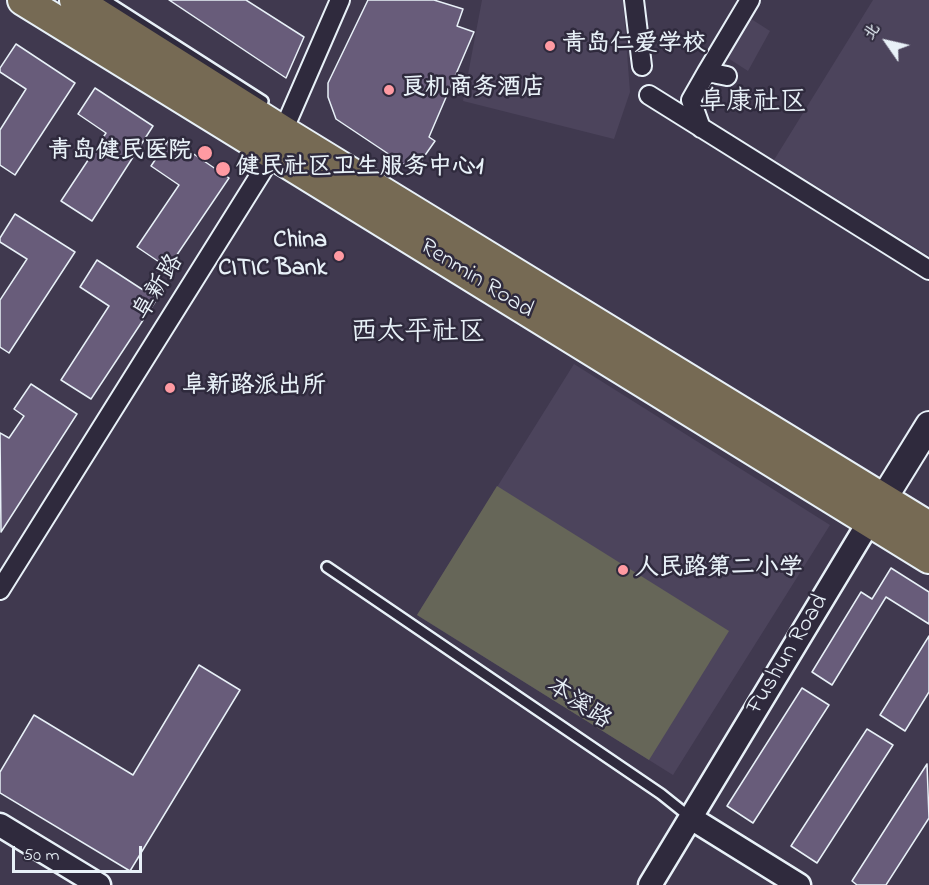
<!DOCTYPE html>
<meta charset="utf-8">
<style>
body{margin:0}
#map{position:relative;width:929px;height:885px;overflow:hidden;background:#40394f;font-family:"Indie Flower","LXGW WenKai TC",sans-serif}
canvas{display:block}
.north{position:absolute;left:857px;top:12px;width:60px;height:60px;-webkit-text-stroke:4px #2f2a3d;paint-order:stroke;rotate:304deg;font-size:16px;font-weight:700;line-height:24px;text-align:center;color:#e8f1f8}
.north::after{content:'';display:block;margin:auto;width:21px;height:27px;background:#e8f1f8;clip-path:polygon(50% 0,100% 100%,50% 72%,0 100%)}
.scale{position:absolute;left:12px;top:846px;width:130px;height:27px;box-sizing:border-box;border:3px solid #e8f1f8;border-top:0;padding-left:8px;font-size:18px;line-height:21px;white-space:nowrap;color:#e8f1f8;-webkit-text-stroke:4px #2f2a3d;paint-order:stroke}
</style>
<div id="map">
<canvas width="929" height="885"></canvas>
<div class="north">北</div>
<div class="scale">50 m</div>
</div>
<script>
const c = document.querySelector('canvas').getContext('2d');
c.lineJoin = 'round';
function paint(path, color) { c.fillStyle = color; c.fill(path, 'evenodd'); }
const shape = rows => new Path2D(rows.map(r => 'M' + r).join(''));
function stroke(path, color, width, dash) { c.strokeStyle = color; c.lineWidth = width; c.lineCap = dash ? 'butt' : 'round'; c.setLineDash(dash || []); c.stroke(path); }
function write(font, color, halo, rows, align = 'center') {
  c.font = font + ' "Indie Flower","LXGW WenKai TC",sans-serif'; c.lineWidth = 5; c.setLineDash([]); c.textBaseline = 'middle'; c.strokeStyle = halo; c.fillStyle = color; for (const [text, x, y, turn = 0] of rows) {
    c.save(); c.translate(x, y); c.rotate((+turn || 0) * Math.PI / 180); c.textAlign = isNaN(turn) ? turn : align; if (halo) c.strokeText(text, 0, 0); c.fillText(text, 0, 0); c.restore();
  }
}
paint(shape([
 [482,0,623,0,630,92,614,139,463,101],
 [873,0,929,0,929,256,774,160],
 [745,15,770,31,748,71,720,53],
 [574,364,830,525,673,775,417,615]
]), '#4c445c');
paint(shape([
 [497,486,729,631,649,760,417,615]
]), '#666658');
const building = shape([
 [169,0,246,0,304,37,286,78,169,0],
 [368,0,434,0,463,9,457,26,474,32,429,137,435,141,414,171,336,119,328,97,328,83,368,0],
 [16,44,75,83,15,175,0,165,0,130,26,89,0,72,0,68,16,44],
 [95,88,153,126,92,221,61,201,106,133,78,114,95,88],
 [170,138,229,178,168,268,137,247,179,185,151,166,170,138],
 [15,214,75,252,9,353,0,347,0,300,27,259,0,242,0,238,15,214],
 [97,260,157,299,91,399,61,380,109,306,80,287,97,260],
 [31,384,77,414,1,532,0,433,9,438,24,416,14,409,31,384],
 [891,568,929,592,929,624,886,597,832,685,812,672,861,592,872,599,891,568],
 [929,636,929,692,905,731,880,715,929,636],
 [199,665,240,690,130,871,0,793,0,772,34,715,133,775,199,665],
 [802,688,829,705,753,823,727,806,802,688],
 [867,729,893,745,817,863,791,846,867,729],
 [927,764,929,818,886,885,857,885,852,881,927,764]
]);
paint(building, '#685c7a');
stroke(building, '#e8f1f8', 1.5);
const service = shape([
 [105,0,263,101],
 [327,567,661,794,691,818]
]);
const minor = shape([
 [634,0,642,66],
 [707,72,750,0],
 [649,95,929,270],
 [701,128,691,100,707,72,727,76],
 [0,590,273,154,340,0]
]);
const tertiary = shape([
 [691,818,799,885],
 [0,825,99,885],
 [650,885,869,522]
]);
const secondary = shape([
 [874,514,929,425]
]);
const primary = shape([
 [23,0,929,558],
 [75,0,284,132,929,527]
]);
stroke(service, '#e8f1f8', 14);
stroke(minor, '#e8f1f8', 22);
stroke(tertiary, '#e8f1f8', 27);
stroke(secondary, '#e8f1f8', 30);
stroke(primary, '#e8f1f8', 34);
stroke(service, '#2f2a3d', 9);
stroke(minor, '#2f2a3d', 18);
stroke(tertiary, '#2f2a3d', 22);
stroke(secondary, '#2f2a3d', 26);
stroke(primary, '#766a54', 30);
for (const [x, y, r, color] of [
 [550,46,6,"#ff9aa2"],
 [389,90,6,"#ff9aa2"],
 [205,153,8,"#ff9aa2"],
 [223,169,8,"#ff9aa2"],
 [339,256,6,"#ff9aa2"],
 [170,388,6,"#ff9aa2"],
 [623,570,6,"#ff9aa2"]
]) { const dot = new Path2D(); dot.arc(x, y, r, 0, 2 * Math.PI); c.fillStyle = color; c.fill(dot); stroke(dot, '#2f2a3d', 2); }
write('bold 24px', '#e8f1f8', '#2f2a3d', [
 ["青岛仁爱学校",562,46],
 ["良机商务酒店",401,90],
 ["青岛健民医院",192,153,"right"],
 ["健民社区卫生服务中心1",236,169],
 ["China",327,242,"right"],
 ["CITIC Bank",327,270,"right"],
 ["阜新路派出所",182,388],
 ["人民路第二小学",635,570]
], 'left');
write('24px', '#e8f1f8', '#2f2a3d', [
 ["Renmin Road",476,280,32],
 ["阜新路",160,288,-58],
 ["Fushun Road",789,655,-59],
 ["本溪路",578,705,34]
]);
write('27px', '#e8f1f8', '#2f2a3d', [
 ["阜康社区",753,105],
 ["西太平社区",418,335]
]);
</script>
